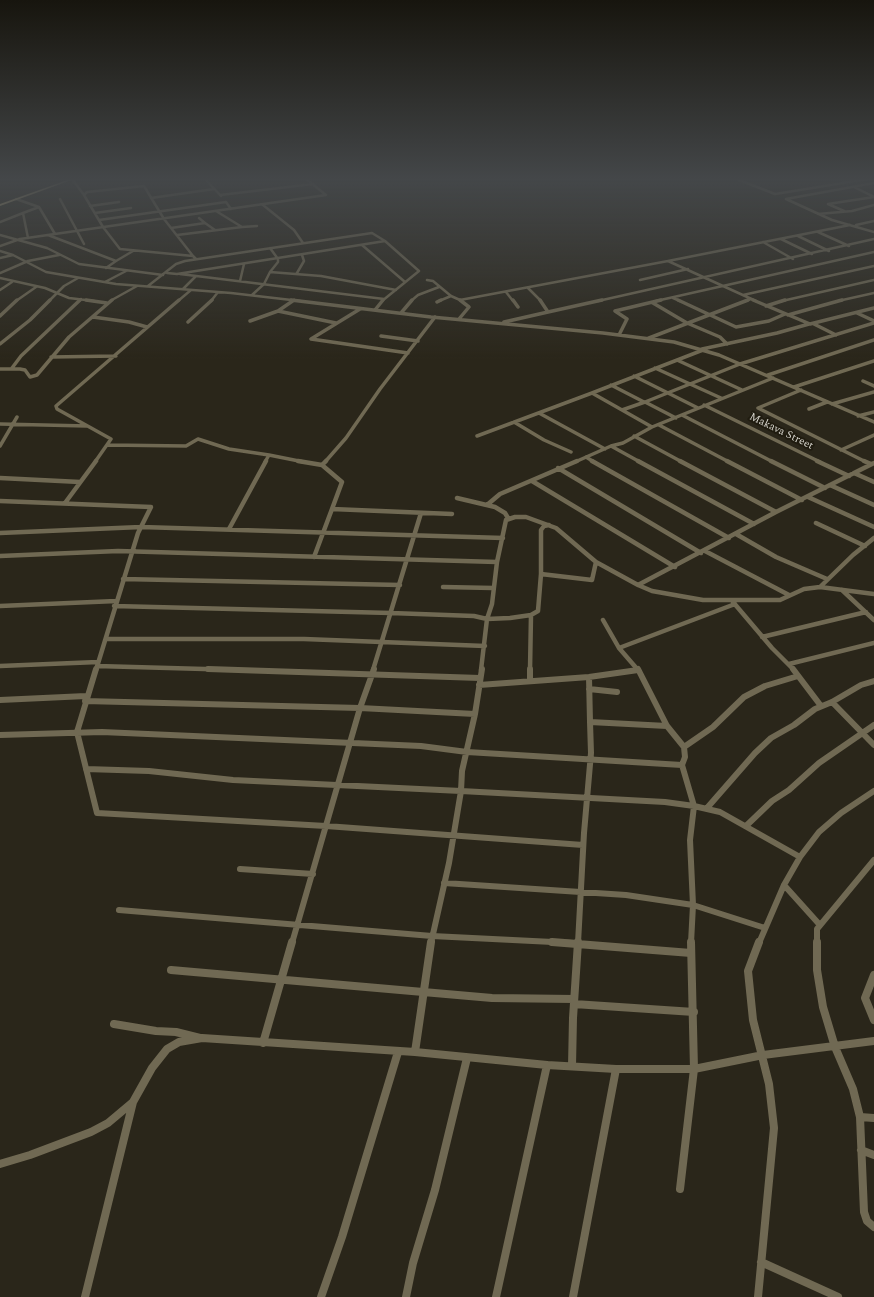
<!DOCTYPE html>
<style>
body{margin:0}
canvas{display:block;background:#2a261a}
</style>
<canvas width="874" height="1297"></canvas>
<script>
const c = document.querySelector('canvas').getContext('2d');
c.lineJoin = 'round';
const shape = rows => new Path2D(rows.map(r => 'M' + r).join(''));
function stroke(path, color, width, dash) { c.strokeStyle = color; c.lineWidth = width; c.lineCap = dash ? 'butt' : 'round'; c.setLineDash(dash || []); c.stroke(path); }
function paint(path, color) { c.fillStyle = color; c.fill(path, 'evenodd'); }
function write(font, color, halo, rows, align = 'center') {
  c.font = font + ' Spectral,serif'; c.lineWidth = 4; c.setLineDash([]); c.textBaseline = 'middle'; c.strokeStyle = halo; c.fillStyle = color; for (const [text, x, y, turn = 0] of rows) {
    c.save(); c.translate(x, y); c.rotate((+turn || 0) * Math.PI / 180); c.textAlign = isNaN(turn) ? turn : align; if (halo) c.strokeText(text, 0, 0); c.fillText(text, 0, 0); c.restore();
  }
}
stroke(shape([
 [60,178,67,179],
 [204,178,221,196],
 [252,178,265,178],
 [734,178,775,194,874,178],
 [72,179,84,195],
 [874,183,786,199,832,220,874,232],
 [144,186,164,219,193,256,120,249,103,227,84,195,87,192,144,186],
 [854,187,874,197],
 [220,195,313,184],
 [151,198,214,189],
 [16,199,39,207],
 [60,199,84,244],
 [263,205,294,230,303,243],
 [90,206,119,202],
 [844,211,828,204,874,197],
 [95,213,131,208],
 [818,214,852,211,874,205],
 [199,218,205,223],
 [99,220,226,202,231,209],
 [0,222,23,213],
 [856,225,874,221],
 [242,227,257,226],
 [171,228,205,223,215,230],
 [818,232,849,246],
 [0,235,47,248,79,264,163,275],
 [48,235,116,261,106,268],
 [177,235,242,227,216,211],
 [798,236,829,251],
 [28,238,23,213,39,207,55,234],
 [781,239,812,254],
 [763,242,793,259],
 [362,245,405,282],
 [0,246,20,239,326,195,305,178],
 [270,248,278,259,278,262,270,272],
 [0,251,13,255,46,272,116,284,231,293,300,301],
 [193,256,196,259],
 [0,258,13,255],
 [116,261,133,251],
 [668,261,850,225],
 [0,273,28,261,59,255],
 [167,273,177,274,385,241],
 [297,273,304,261,302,255],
 [180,274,384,299],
 [0,278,45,288,69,298,94,301],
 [427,280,433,281,451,296,460,300,668,261,756,301],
 [640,280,688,269],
 [240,281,244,264],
 [105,282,126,271],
 [148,286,176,264,185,261,372,233,385,241,419,271,382,301],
 [528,288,541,301],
 [183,289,195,277],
 [0,290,12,282],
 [506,292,513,301],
 [252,295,264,284,270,272,321,276,396,290],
 [743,295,874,266],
 [673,298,680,301],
 [460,300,462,301],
 [16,301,36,287],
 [49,301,64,286,78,278],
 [79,301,81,299],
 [110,301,137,286],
 [178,301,191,290],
 [211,301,218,292],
 [292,301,294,300],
 [411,301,418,295,439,287],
 [439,301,451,296],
 [598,301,874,239],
 [656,301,874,252],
 [745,301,751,299],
 [782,301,874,280],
 [838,301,874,293]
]), '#706953', 2.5);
stroke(shape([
 [86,300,107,303],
 [291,300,431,317,603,333,674,342,719,355,874,422],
 [513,300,518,307],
 [678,300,736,327,769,321,785,314],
 [753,300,810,324,874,308],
 [437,302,441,300],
 [653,303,687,323,720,337,727,344],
 [766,306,785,300],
 [360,309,311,339,408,353],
 [375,310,383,300],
 [278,311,336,323],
 [548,312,602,300],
 [401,313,412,300],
 [857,313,874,321],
 [788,315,842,300],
 [0,316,17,300],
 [93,317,129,322,147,327],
 [459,319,469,307,460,300],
 [250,321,278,311,294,300],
 [188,322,212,300],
 [504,322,548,312,540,300],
 [814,324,836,335],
 [619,335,627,319,615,311,661,300],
 [381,336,418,341],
 [649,338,748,300],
 [0,344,30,320,50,300],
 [702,349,777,333,809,324],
 [51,357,116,356],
 [677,360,742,390],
 [12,368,21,356,80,300],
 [0,369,20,369,25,370,30,377,37,375,69,337,112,300],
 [768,375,874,340],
 [634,376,698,408],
 [863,381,874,386],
 [611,385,644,402],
 [794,387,874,361],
 [801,390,758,408,866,462],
 [721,398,690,384,740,364,874,323],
 [645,402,690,384,655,368],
 [832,404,874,392],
 [704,405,820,462],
 [809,409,827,402],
 [622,410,645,402,676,418],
 [539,413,605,449],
 [682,415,773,462],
 [858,416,874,412],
 [514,422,544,440,571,452],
 [0,424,87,426],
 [659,425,729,462],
 [652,427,592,393,703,350],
 [477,436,592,393],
 [634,436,682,462],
 [107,445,186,446,198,439,229,449,269,455],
 [0,446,17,417],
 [611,446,640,462],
 [841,450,874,435],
 [586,457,594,462],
 [95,462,111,439,57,409,56,406,179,300],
 [265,462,269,455,304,462],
 [325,462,346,438,380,389,435,317],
 [575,462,611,446,623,443,652,427,773,378]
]), '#706953', 3.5);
stroke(shape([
 [298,461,322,465],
 [326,461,322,465,342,482,332,509],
 [592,461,729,538],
 [638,461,754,524],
 [680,461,776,512],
 [727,461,802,500],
 [771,461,825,488],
 [817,461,849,476],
 [864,461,871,464],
 [558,468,701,553],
 [854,473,874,482],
 [0,478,80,482],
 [532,481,675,567],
 [830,485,874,505],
 [808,497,874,527],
 [457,498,495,507,505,513,508,518],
 [0,501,151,507,138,533,96,670],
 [65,503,96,461],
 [487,505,500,494,577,461],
 [816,523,865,546],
 [549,525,544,526,541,530,541,574,592,580,596,562],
 [229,529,266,461],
 [0,533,141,527,503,538],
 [736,534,776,557,827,579],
 [705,551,789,595],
 [0,556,118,551,497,562],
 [314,557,332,509,452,514],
 [123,579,400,585],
 [638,585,652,591,703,600,780,600,804,589,820,587,874,594],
 [443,587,493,588],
 [820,587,853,555,874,538],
 [842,590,874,620],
 [733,602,772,648,794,670],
 [0,606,116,601],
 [114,606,391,613,474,616,487,619,510,618,531,615,538,611,541,574],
 [603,620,619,648],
 [762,637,866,612],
 [106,639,304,639,485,646],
 [789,664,874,643],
 [0,666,98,662],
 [97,666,240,670],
 [373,670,421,513],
 [481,670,487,619,492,604,497,562,506,520,515,517,526,517,556,528,596,562,638,585,776,512,874,463],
 [530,670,531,615],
 [635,670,638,670],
 [638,670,619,648,735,604]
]), '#706953', 4.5);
stroke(shape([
 [96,669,77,732,97,813,326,826,583,845],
 [208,669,480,678],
 [482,669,475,714,462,771,461,791,665,802,694,806,720,812,800,857],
 [638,669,667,726,684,747,685,757,682,765,694,806,690,840,693,905,765,928],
 [793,669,821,706],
 [589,677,590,722],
 [530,681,530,669],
 [479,685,589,677,638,670],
 [589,689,617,692],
 [0,700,86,696],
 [85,701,360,708,475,714],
 [832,702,874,745],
 [0,735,102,732,421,746,467,752,682,765],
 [684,747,713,727,744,697,765,686,798,676],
 [86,769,149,771,233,780,461,791,449,863,431,943],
 [707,808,755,753,771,738,794,725,815,709,832,702,861,685,874,681],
 [746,826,772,801,789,790,819,763,874,725],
 [240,869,313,874],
 [444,883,626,895,693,905,691,943],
 [784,885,819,924],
 [119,910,432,936,573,943],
 [292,943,360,708,374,669],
 [578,943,584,833,591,753,590,722,667,726],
 [759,943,784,885,800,857,819,832,841,813,874,791],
 [817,943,817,929,874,860]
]), '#706953', 6);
stroke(shape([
 [552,942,691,953],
 [817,942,817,970,823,1007,835,1047,853,1089,860,1117,864,1212,867,1221,874,1227],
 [171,970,492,998,574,999],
 [874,975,865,998,874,1020],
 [574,1004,694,1012],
 [114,1024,156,1031,176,1032,200,1038],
 [263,1043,292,942],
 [415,1052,431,942],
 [572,1066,573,1018,578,942],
 [860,1117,874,1118],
 [861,1150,874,1155],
 [0,1164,30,1155,91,1132,108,1123,133,1102,152,1068,167,1049,179,1042,202,1038,415,1052,547,1065,616,1069,694,1069,763,1055,874,1041],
 [680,1189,694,1069,691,942],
 [761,1262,838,1297],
 [85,1297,133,1102],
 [321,1297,342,1237,398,1052],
 [406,1297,413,1263,435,1190,467,1058],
 [496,1297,547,1065],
 [573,1297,616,1069],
 [758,1297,774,1128,769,1084,753,1020,748,971,759,942]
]), '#706953', 8);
paint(shape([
 [73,178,77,178,0,206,0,204,73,178]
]), '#d9c78f');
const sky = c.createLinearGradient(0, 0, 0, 359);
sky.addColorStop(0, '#17150e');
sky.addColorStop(0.5, '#444749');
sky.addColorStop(1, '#44474900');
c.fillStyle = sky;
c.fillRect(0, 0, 874, 359);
write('11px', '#d8d6ce', '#201c10', [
 ["Makava Street",781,432,26]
]);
</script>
